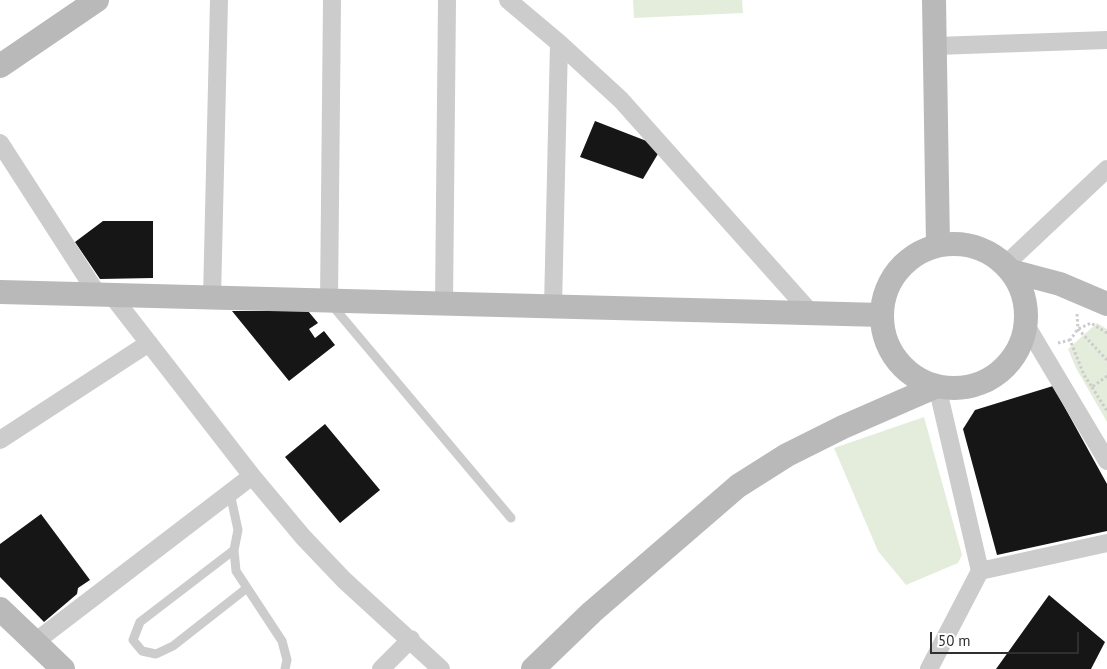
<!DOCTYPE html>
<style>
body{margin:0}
#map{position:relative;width:1107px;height:669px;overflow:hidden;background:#fff;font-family:"PT Sans",sans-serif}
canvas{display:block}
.scale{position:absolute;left:930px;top:632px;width:149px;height:22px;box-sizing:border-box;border:2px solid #2f2f2f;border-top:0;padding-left:6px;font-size:15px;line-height:18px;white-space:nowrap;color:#2f2f2f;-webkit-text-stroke:4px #fff;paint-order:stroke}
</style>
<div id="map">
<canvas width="1107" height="669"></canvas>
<div class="scale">50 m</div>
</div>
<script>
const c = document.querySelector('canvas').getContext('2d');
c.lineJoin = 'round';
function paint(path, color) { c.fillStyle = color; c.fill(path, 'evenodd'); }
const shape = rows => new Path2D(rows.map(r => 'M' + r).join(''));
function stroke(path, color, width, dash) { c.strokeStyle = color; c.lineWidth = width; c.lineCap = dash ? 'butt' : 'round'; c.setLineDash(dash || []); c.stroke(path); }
paint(shape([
 [633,0,742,0,743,13,634,18],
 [1097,323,1107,329,1107,422,1076,368,1068,349],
 [924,417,962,555,958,563,906,585,878,551,834,448]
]), '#e4eddc');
paint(shape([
 [595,121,662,147,643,179,580,157],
 [103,221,153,221,153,278,100,279,75,242],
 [232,311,308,311,318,323,309,329,315,338,324,331,335,345,289,381],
 [1053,386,1107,484,1107,531,997,555,963,429,975,410],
 [325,424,380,490,340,523,285,457],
 [41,514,90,580,78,588,77,594,44,622,0,577,0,544],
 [1049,595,1105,642,1091,669,996,669]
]), '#161616');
stroke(shape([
 [1077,314,1078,329,1107,360],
 [1107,333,1091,323,1078,329,1070,340,1084,375,1092,387,1107,376],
 [1058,343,1070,340],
 [1092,387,1107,411]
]), '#ccc', 3, [2.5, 2.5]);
stroke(shape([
 [331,304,511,518],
 [230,493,238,530,234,550,236,571,282,641,287,660,285,669],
 [234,550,140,622,133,640,142,651,156,654,173,646,247,588]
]), '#ccc', 9);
stroke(shape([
 [508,0,559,43,621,100,812,314],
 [936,46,1107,40],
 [0,143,98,295],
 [1005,265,1107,169],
 [113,297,252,476,303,537,344,580,441,669],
 [212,298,219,0],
 [329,301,332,0],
 [444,304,447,0],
 [553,307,559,43],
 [1026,325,1107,461],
 [0,440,149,343],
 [980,571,1107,543],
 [35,642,252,476],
 [381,669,411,639],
 [929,669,980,571,937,386]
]), '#ccc', 18);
stroke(shape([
 [934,0,938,245],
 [0,66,97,0],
 '882 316a72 72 0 1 1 144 0a72 72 0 1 1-144 0Z',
 [1011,271,1060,284,1107,304],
 [0,292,882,315],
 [0,609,63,669],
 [533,669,592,612,738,486,787,455,843,427,937,386]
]), '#b9b9b9', 24);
</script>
